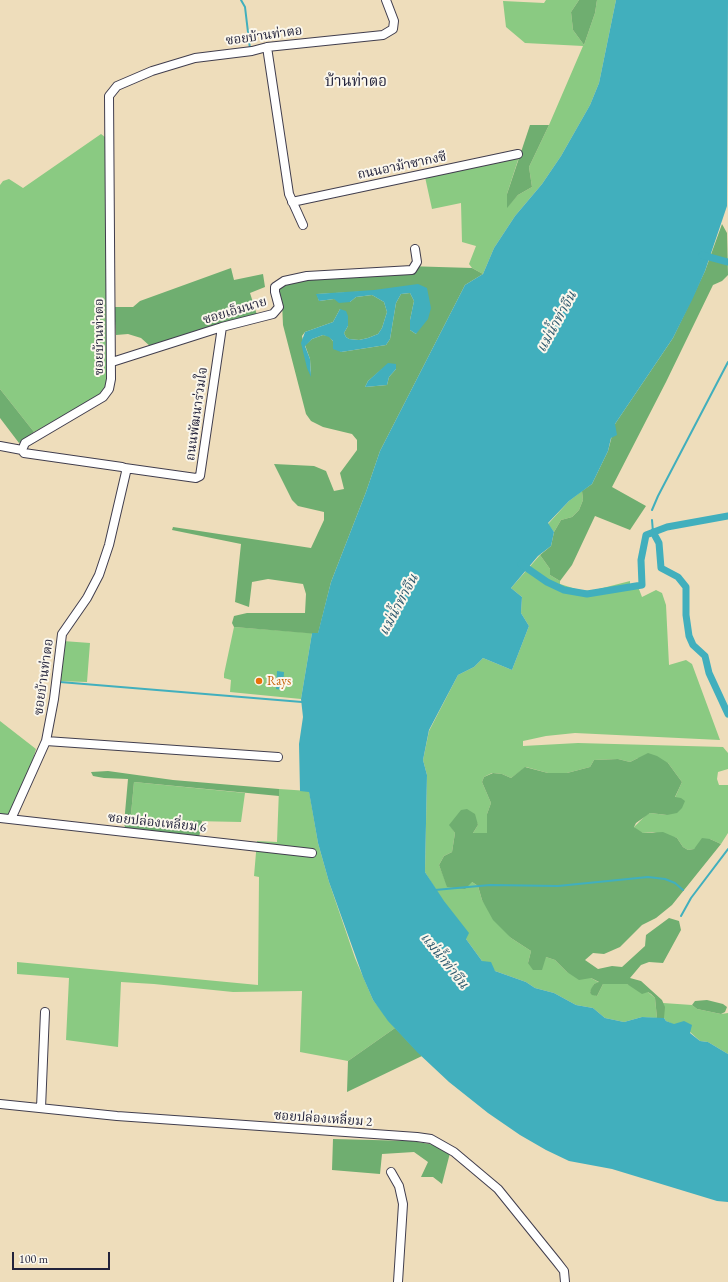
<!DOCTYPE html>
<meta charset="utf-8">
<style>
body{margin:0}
#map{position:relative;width:728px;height:1282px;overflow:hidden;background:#edb;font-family:"EB Garamond",serif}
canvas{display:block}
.scale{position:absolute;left:12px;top:1252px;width:98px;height:18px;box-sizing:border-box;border:2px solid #22223b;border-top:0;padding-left:5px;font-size:12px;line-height:14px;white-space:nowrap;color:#22223b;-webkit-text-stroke:3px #fbf7ec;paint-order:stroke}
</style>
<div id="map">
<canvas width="728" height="1282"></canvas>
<div class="scale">100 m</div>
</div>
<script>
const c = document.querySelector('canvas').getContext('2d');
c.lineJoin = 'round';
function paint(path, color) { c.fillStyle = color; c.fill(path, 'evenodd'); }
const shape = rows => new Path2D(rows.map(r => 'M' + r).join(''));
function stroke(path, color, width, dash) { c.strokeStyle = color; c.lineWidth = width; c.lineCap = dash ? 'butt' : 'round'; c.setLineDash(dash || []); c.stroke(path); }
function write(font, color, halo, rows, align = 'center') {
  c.font = font + ' "EB Garamond","Noto Serif Thai",serif'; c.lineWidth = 4; c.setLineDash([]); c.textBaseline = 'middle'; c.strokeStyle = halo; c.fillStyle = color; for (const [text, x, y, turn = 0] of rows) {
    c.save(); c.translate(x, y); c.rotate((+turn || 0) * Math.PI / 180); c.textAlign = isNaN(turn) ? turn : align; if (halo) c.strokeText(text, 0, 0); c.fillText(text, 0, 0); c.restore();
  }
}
paint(shape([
 [546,0,579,0,571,12,573,30,584,45,595,13,597,0,616,0,599,83,590,105,561,156,542,184,515,216,494,248,483,274,472,268,469,264,476,246,462,242,461,203,432,209,425,177,519,157,507,194,507,207,518,195,532,187,529,167,549,125,583,46,525,43,506,27,503,1,544,3],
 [101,134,105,137,109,383,104,393,95,399,34,432,0,389,0,185,3,181,9,179,23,188],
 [582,491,583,500,579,510,572,517,561,520,554,532,548,524,569,501],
 [540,555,550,569,550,575,560,581,560,584,579,590,591,591,630,581,630,584,637,584,642,597,656,590,662,593,666,605,669,665,686,660,692,664,720,740,575,733,546,736,523,741,523,746,578,743,723,747,728,753,728,769,718,772,717,779,719,785,728,785,728,833,721,844,710,839,694,849,688,850,683,847,677,838,653,832,643,833,637,831,634,827,646,815,650,813,667,815,682,782,668,763,638,758,630,762,618,759,594,760,590,767,567,773,548,773,526,767,511,778,502,774,492,773,484,777,482,782,491,803,487,814,487,833,473,833,478,825,476,821,455,819,450,825,455,833,452,852,444,856,439,865,445,880,472,882,478,886,482,900,511,938,531,951,528,963,546,957,555,960,567,972,591,978,600,983,594,984,590,993,597,996,603,984,627,984,648,992,655,998,657,1018,642,1017,624,1022,605,1018,593,1008,576,1005,554,993,535,988,526,982,495,971,482,961,466,939,425,872,427,775,423,760,429,731,458,675,474,667,483,658,512,670,529,626,521,613,522,597,511,588],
 [234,627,312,633,301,699,230,692,231,680,224,678,224,674],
 [63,641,90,643,87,682,57,681],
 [0,721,36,749,30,770,12,810,7,816,0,817],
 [134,782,245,793,241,822,193,821,191,831,134,826,130,825],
 [279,789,309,791,318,843,329,882,355,958,373,1000,395,1028,348,1061,300,1052,302,991,233,992,154,984,121,982,118,1047,66,1040,69,978,17,974,17,962,258,985,259,877,254,876,257,841,277,842],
 [663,1003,692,1005,697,1009,721,1014,728,1013,728,1054,708,1042,700,1041,690,1032,666,1021,664,1018]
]), '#8aca82');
paint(shape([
 [579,0,597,0,595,13,584,45,573,30,571,12],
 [530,125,549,125,529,167,532,187,518,195,507,208,507,194],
 [722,224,727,233,728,275,722,281,713,285,666,382,612,487,646,506,630,530,595,516,572,565,560,581,550,575,550,569,540,555,551,546,554,532,561,520,572,517,579,510,583,500,582,491,592,484,608,451,615,424,673,338,705,271],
 [406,266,472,268,483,274,465,285,380,451,366,492,331,582,318,634,234,627,232,623,234,616,247,613,305,613,306,594,303,584,268,579,252,582,249,607,235,602,241,544,172,530,173,527,311,548,324,520,324,512,298,506,292,500,274,464,314,466,326,471,334,491,344,489,340,473,357,450,357,440,352,434,323,427,311,421,306,414,283,325,282,303,272,285,316,272],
 [427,288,416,334,410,330,410,320,414,301,410,293,401,294,396,303,390,339,386,345,341,352,329,336,323,335,312,339,305,345,310,359,311,375,302,336,305,332,333,322,340,309,348,326,344,333,346,337,349,339,359,340,368,338,378,334,382,328,387,312,384,302,372,295,356,297,350,302,334,299,319,301,317,294],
 [382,369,396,369,389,377,387,385,365,387,368,381],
 [231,268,234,280,263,274,265,287,250,293,257,315,151,347,141,338,128,334,116,335,114,307,133,307,140,301],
 [0,389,34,432,19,443,0,418],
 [648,753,657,756,668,763,682,782,675,797,681,798,685,801,682,808,677,813,667,815,650,813,636,823,634,827,643,833,663,832,677,838,683,847,688,850,694,849,702,838,710,839,721,844,672,905,656,918,642,925,620,947,604,954,593,953,585,960,598,969,612,966,622,967,645,946,646,935,669,918,679,921,681,930,663,963,649,962,641,965,630,978,641,981,662,1000,665,1007,664,1018,657,1018,655,998,651,994,648,992,642,994,627,984,603,984,597,996,592,995,590,993,591,989,594,984,599,982,591,978,579,980,567,972,555,960,546,957,542,970,533,970,528,963,531,951,511,938,493,920,482,900,478,886,472,882,465,889,447,887,439,865,444,856,452,852,455,833,449,825,461,810,467,809,475,814,478,825,473,833,487,833,487,814,491,803,482,782,484,777,493,773,502,774,511,778,525,767,548,773,567,773,590,767,594,760,618,759,630,762],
 [108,771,173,780,279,789,279,796,134,782,130,825,190,831,192,821,199,820,202,821,199,838,126,830,124,824,128,779,104,778,93,776,91,772],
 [707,1000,723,1004,727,1007,725,1012,721,1014,697,1009,692,1005,695,1001],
 [395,1028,422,1056,347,1092,348,1061],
 [333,1139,412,1141,435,1145,450,1153,442,1184,433,1177,421,1177,428,1162,414,1152,382,1154,380,1174,332,1170]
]), '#6fae70');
paint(shape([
 [616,0,728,0,727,206,705,271,693,298,673,338,615,424,617,435,611,438,608,451,592,484,569,501,548,523,554,532,551,546,538,556,511,588,522,597,521,613,529,626,512,670,483,658,474,667,458,675,429,730,423,760,427,775,425,872,444,901,469,933,466,939,482,961,491,962,495,971,526,982,535,988,554,993,576,1005,593,1008,605,1018,624,1022,642,1017,664,1018,666,1021,674,1024,684,1021,692,1025,690,1033,700,1041,708,1042,728,1054,728,1202,717,1201,612,1169,569,1161,546,1150,520,1135,488,1113,449,1082,417,1052,388,1021,373,1000,363,977,329,882,318,843,309,792,300,791,299,744,303,717,301,699,312,633,318,633,331,582,366,492,380,451,465,285,483,274,494,248,515,216,542,184,561,156,590,105,599,83],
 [418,284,427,288,431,308,428,319,416,334,410,330,410,320,414,301,410,293,401,294,396,303,390,339,386,345,341,352,333,349,333,341,329,337,323,335,312,339,305,346,310,359,311,377,307,368,301,343,305,332,333,322,340,309,346,311,348,316,348,326,344,333,346,337,349,339,359,340,368,338,378,334,382,328,387,312,384,302,372,295,356,297,350,302,339,303,334,299,319,301,316,294,374,290],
 [388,363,396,364,396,369,389,377,387,385,365,387,368,381],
 [277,671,284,672,283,690,276,689]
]), '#41afbd');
stroke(shape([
 [241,0,245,7,250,49],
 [652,510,658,496,728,362],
 [652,520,653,532],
 [60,682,302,702],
 [435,890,490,885,558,886,648,877,665,879,675,883,683,890],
 [681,916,691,898,728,849]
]), '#41afbd', 2);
stroke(shape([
 [702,255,728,262],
 [653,532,659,543,661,568,678,577,686,587,686,615,689,636,693,645,705,656,709,673,728,714],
 [521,564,547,582,564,590,587,594,642,585,641,560,646,535,667,527,728,516]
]), '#41afbd', 7);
const street = shape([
 [267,47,289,194,303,225],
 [292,202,518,154],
 [112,362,222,327,273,314,279,307,275,292,275,287,284,281,307,276,412,270,417,262,415,249],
 [0,446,22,450],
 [125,468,196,478,200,476,222,327],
 [46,741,278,757],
 [0,818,312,853],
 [11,819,46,741,54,699,62,634,87,598,99,575,109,545,126,472,125,468,122,467,24,453,22,450,25,443,103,397,109,389,111,379,109,96,117,86,152,71,195,58,252,51,267,47,383,35,393,29,394,21,386,0],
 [0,1104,117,1116,417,1137,431,1139,454,1152,498,1189,557,1262,564,1271,565,1282],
 [41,1108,45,1012],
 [391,1172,399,1186,403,1204,398,1282]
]);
stroke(street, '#413e4e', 10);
stroke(street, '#fff', 8);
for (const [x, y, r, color] of [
 [259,681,4,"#e8710a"]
]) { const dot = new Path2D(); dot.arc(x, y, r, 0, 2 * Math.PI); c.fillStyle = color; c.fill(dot); stroke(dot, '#fbf7ec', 1.5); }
write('13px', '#22223b', '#fbf7ec', [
 ["ซอยบ้านท่าตอ",264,36,-8],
 ["ถนนอาม้าซากงซี",402,166,-12],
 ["ซอยเอ็มนาย",235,311,-17],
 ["ซอยบ้านท่าตอ",99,337,-90],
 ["ถนนพัฒนาร่วมใจ",197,414,-82],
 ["ซอยบ้านท่าตอ",44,677,-82],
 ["ซอยปล่องเหลี่ยม 6",157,823,6],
 ["ซอยปล่องเหลี่ยม 2",323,1119,4]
]);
write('13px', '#c56008', '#fbf7ec', [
 ["Rays",267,681]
], 'left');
write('italic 14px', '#2e5a6f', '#fbf7ec', [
 ["แม่น้ำท่าจีน",557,322,-61],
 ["แม่น้ำท่าจีน",399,605,-62],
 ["แม่น้ำท่าจีน",444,961,51]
]);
write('15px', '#22223b', '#fbf7ec', [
 ["บ้านท่าตอ",356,82]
]);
</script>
